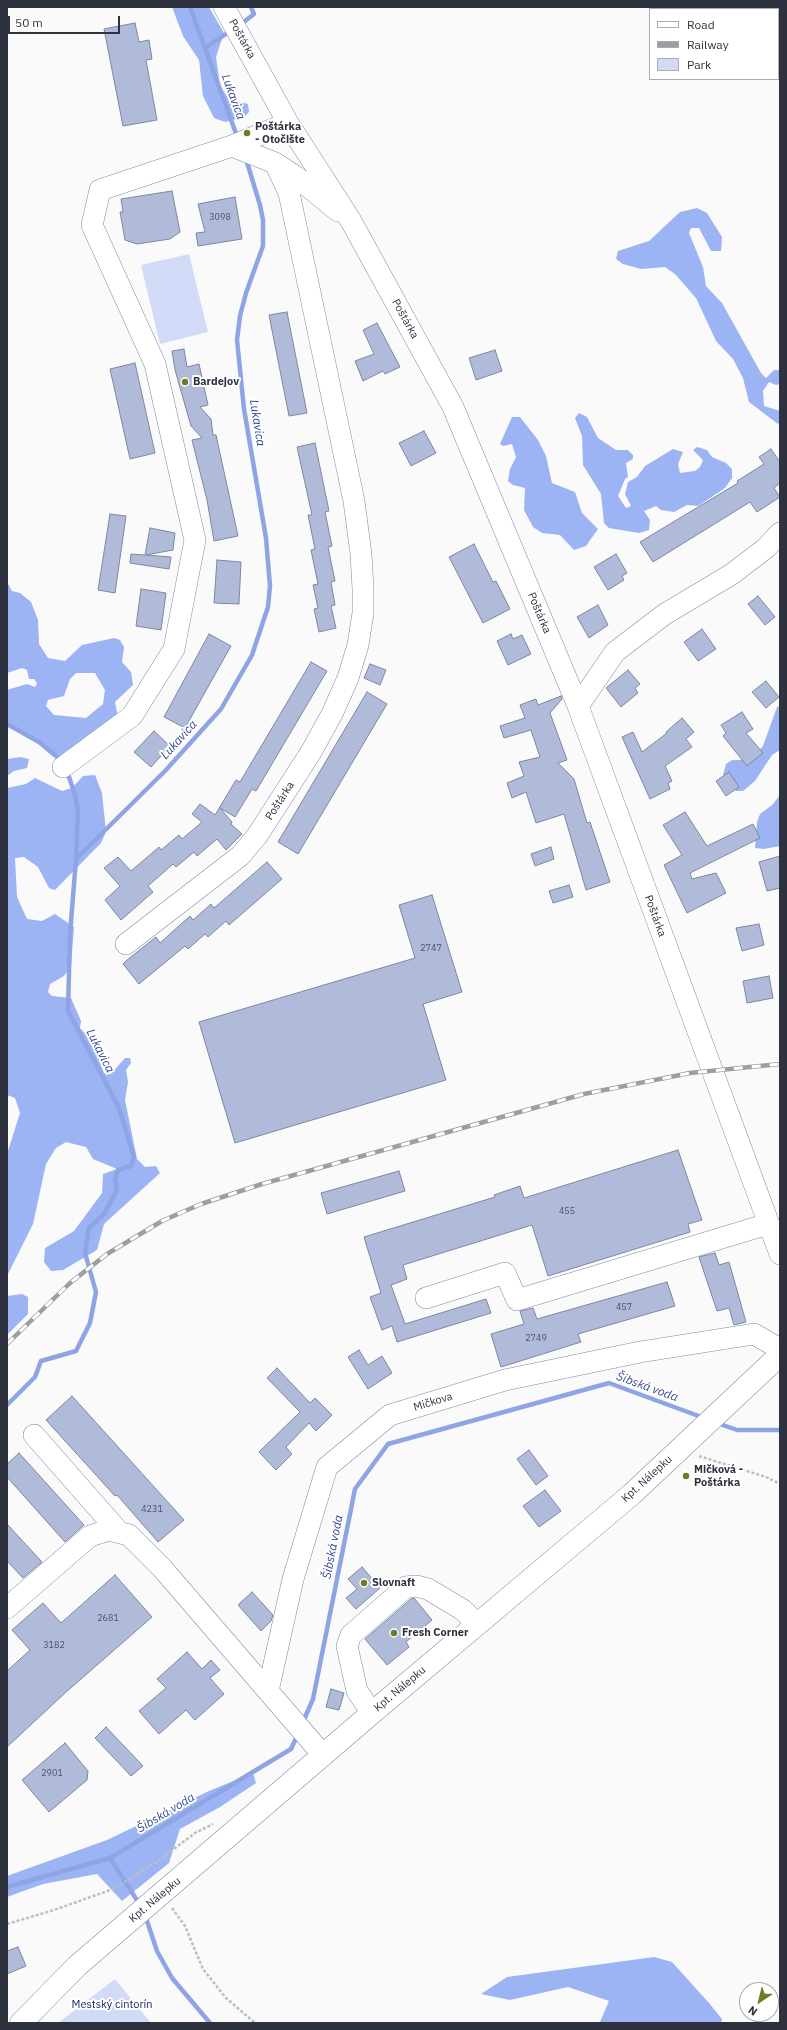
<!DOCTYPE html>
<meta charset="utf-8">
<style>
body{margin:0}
#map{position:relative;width:787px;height:2030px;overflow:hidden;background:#fafafa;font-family:"IBM Plex Sans",sans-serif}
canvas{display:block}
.frame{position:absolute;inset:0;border:8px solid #2d323e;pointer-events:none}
.legend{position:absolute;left:649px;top:8px;width:130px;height:72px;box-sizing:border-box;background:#fff;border:1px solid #abadb2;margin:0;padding:5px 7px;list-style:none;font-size:12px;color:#2d323e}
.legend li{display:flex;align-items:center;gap:8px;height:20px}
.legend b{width:20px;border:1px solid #abadb2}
.north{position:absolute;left:739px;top:1982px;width:40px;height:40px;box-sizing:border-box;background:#fff;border:1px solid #abadb2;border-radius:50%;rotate:215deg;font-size:11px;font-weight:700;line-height:16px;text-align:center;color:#2d323e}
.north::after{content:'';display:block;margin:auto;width:14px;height:18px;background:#707b27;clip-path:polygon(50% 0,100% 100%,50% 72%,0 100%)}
.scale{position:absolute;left:8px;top:16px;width:112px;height:18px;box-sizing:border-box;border:2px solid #2d323e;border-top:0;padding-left:5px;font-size:12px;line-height:14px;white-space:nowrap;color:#2d323e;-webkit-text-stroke:3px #fff;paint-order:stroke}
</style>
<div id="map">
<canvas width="787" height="2030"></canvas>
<div class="frame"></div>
<ul class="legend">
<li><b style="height:5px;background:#fff"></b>Road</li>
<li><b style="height:5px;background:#9c9ea4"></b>Railway</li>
<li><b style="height:11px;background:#d1dbf7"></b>Park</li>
</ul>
<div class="north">N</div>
<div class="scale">50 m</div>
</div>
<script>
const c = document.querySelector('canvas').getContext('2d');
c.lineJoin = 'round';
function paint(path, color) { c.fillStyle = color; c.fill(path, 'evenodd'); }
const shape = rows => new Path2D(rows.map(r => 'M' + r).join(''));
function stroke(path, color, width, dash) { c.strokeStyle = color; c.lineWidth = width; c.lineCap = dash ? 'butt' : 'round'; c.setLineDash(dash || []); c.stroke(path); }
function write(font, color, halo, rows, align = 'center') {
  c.font = font + ' "IBM Plex Sans",sans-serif'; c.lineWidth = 4; c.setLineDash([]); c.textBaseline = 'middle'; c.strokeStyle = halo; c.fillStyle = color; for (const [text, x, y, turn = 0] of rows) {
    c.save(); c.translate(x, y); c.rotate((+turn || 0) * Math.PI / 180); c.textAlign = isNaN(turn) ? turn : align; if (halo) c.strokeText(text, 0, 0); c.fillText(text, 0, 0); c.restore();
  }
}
paint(shape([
 [189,254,208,332,160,344,141,265],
 [115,1979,151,2023,58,2023]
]), '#d1dbf7');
paint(shape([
 [172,7,209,7,224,33,216,57,220,86,229,99,248,104,249,112,244,117,225,122,214,118,203,96,199,60,183,36],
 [697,208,707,213,722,237,721,251,711,251,699,228,691,228,689,233,703,267,706,286,722,303,761,373,766,378,774,370,780,370,780,384,776,385,769,382,763,391,764,406,780,411,780,422,778,424,749,402,743,378,733,359,716,341,696,298,675,274,665,267,641,269,623,264,616,259,618,251,649,241,680,212],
 [579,413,587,417,598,438,616,450,628,450,633,455,633,459,626,463,628,477,625,479,618,496,626,508,631,506,625,494,628,482,637,477,645,466,673,449,683,452,678,464,680,473,695,471,700,467,703,460,693,450,697,447,707,450,712,457,726,463,732,469,732,478,725,488,698,506,687,505,674,512,661,510,656,506,644,511,650,520,649,530,639,533,609,528,604,523,601,494,583,465,582,436,575,418],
 [512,417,520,417,538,440,546,456,552,483,575,492,582,513,598,529,586,546,574,550,560,535,542,533,533,527,524,510,525,488,513,485,508,481,510,469,516,457,512,444,503,446,500,444],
 [7,582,12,591,20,593,31,602,38,620,39,644,48,658,65,661,82,645,114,638,120,640,124,647,122,662,131,672,133,685,115,702,118,717,70,760,50,752,29,735,12,727,7,721,7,690,27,684,35,687,37,683,34,679,29,679,27,670,22,668,7,673],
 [76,673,95,673,105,690,103,704,86,718,54,715,46,706,48,700,64,696,70,679],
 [780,706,780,750,772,755,755,781,743,791,736,791,730,778,723,775,726,764,732,760,751,760,763,746,777,707],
 [20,757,29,759,27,768,14,771,7,776,7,759],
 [95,775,102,793,106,832,101,843,55,890,49,888,38,867,24,857,15,858,17,897,27,919,42,921,55,914,74,927,71,966,64,976,50,984,48,992,52,996,71,998,81,1021,80,1028,92,1041,104,1073,111,1074,125,1058,130,1058,131,1063,126,1070,128,1082,125,1100,137,1159,145,1167,156,1166,160,1173,104,1224,97,1250,63,1270,51,1271,44,1262,45,1248,74,1231,102,1193,103,1174,117,1169,93,1159,86,1147,66,1142,56,1148,46,1164,33,1224,7,1276,7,1154,20,1113,15,1098,7,1095,7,788,26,784,35,778,62,791,72,788,83,776],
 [780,795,780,846,764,849,755,848,757,822,760,814,772,805],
 [22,1294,28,1297,28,1314,7,1335,7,1296],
 [253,1773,256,1783,220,1807,180,1829,169,1863,122,1901,97,1874,43,1884,7,1897,7,1876,107,1840,209,1791],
 [654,1957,672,1962,709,2003,722,2019,721,2023,597,2023,600,2022,609,2001,568,1987,510,2000,481,1994,507,1977]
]), '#9cb3f4');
stroke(shape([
 [190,7,238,139],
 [240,25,254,14,251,7],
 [205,48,232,30],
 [7,724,39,742,62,761],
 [67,771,75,795,78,810,76,859],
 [7,1405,35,1377,41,1361,76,1351,90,1323,96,1292,85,1253,89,1228,104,1214,117,1190,115,1179,118,1170,131,1166,134,1157,119,1108,68,1011,70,934,76,859,165,771,221,709,252,655,268,607,270,586,266,538,244,409,237,340,240,316,246,293,263,246,263,220,260,205,246,159],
 [717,1423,737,1430,780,1430],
 [303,1722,313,1699,355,1489,388,1444,609,1383,704,1418],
 [110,1858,140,1905],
 [7,1887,110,1858,291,1749,298,1734],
 [145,1915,157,1951,172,1978,210,2023]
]), '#8ea4e4', 4.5);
const building = shape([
 [135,23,139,42,149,40,152,59,146,60,157,120,123,126,104,29,135,23],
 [172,191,180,232,170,239,137,244,125,240,120,212,123,212,121,199,172,191],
 [235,197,242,239,198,246,196,233,205,232,198,204,235,197],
 [287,312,307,413,289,416,269,315,287,312],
 [377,323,400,367,385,374,383,371,363,381,355,361,374,354,363,330,377,323],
 [184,349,187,367,199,364,208,405,200,407,211,419,213,435,216,435,238,536,214,541,207,500,192,440,202,438,191,426,175,370,172,351,184,349],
 [495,350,502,371,476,380,469,358,495,350],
 [135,363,155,453,130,459,110,369,135,363],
 [424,431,436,453,411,466,399,443,424,431],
 [315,443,329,511,325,512,332,546,328,547,335,581,331,582,335,605,331,606,336,628,319,632,314,609,318,608,313,585,318,584,311,550,315,549,308,515,312,515,297,447,315,443],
 [771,449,780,462,780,483,774,488,780,497,757,512,750,502,653,562,640,542,738,483,737,481,764,464,759,457,771,449],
 [110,514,126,516,115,593,98,590,110,514],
 [150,528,175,533,173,550,146,555,171,557,169,569,130,563,131,554,145,555,150,528],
 [474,544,493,582,496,581,510,609,483,623,449,557,474,544],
 [616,554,627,573,622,576,624,580,608,590,594,567,616,554],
 [217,560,241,562,239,604,214,603,217,560],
 [141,589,166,593,161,630,136,626,141,589],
 [758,596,775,617,765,625,748,604,758,596],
 [598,605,608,625,589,638,577,617,598,605],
 [702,629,716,649,698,661,684,642,702,629],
 [209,634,231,646,185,728,164,717,209,634],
 [511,634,513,639,522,635,531,654,508,665,497,641,511,634],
 [311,662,327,671,256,791,252,789,235,817,220,808,232,822,231,824,242,834,226,850,217,839,197,856,194,852,176,867,173,864,148,886,153,892,121,920,105,900,120,886,104,868,118,857,131,871,159,847,161,850,179,835,182,839,202,822,192,814,200,804,215,815,236,780,240,782,311,662],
 [370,664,386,670,380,685,364,678,370,664],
 [628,670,640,684,635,688,638,693,621,707,606,688,628,670],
 [766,681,779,697,766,708,752,692,766,681],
 [367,692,387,704,298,854,278,842,367,692],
 [561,696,562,699,550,713,567,760,558,763,574,779,587,823,590,822,610,882,586,890,564,814,536,823,526,792,512,798,507,783,524,776,519,762,540,757,531,730,504,738,500,726,525,718,520,705,536,699,538,705,561,696],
 [742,712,753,729,746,733,763,753,747,766,723,736,726,733,721,725,742,712],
 [682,718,694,732,686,739,692,747,665,766,672,781,668,783,670,789,650,799,622,737,633,732,642,752,667,733,666,732,682,718],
 [154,731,170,746,151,767,134,752,154,731],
 [729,772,739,787,726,796,716,781,729,772],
 [685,812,707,846,753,824,760,838,690,873,692,879,716,873,726,893,687,913,664,865,682,855,663,825,685,812],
 [551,847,554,859,535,866,531,854,551,847],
 [780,856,780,888,767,891,759,862,780,856],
 [267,862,282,879,229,925,226,921,208,937,205,934,188,949,185,946,139,984,123,964,127,960,156,937,160,943,190,916,193,920,211,904,214,908,267,862],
 [569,885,573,897,553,903,549,891,569,885],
 [432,895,462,992,423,1004,446,1080,235,1143,199,1022,415,958,399,905,432,895],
 [759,924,764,945,742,951,736,928,759,924],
 [769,976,773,998,747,1003,743,981,769,976],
 [678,1150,702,1220,688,1224,690,1232,548,1276,532,1225,403,1265,407,1279,391,1285,405,1324,486,1299,491,1313,397,1342,392,1326,382,1330,370,1297,381,1293,364,1237,495,1197,494,1195,520,1186,524,1198,678,1150],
 [399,1171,405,1191,327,1214,321,1193,399,1171],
 [715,1253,719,1265,729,1262,746,1322,734,1325,729,1308,717,1311,699,1257,715,1253],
 [667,1282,675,1306,578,1334,581,1342,501,1367,491,1334,524,1324,520,1311,533,1308,537,1319,667,1282],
 [359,1350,368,1365,382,1356,392,1373,368,1389,348,1357,359,1350],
 [277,1368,310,1403,315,1398,332,1415,316,1431,309,1423,286,1447,292,1454,276,1470,259,1452,300,1412,267,1378,277,1368],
 [72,1396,184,1520,158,1542,117,1495,115,1496,46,1420,72,1396],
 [529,1450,548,1476,536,1485,517,1459,529,1450],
 [19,1453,84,1525,65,1542,7,1477,7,1464,19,1453],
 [545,1490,561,1511,539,1527,523,1506,545,1490],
 [7,1524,42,1562,23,1578,7,1561,7,1524],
 [362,1567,380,1588,356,1609,346,1598,357,1589,348,1579,362,1567],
 [115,1575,152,1617,65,1693,7,1747,7,1671,30,1650,12,1630,43,1603,61,1623,115,1575],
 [252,1592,273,1615,271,1621,261,1631,238,1605,252,1592],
 [414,1598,432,1620,406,1642,409,1647,387,1665,365,1639,411,1599,414,1598],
 [187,1652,202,1669,211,1660,220,1670,210,1678,224,1694,195,1720,186,1710,159,1734,139,1711,166,1688,157,1679,187,1652],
 [331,1689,344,1693,339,1710,326,1707,331,1689],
 [106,1727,143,1766,131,1776,95,1738,106,1727],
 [65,1743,88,1771,87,1780,49,1812,22,1780,65,1743],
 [18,1947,26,1966,7,1974,7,1951,18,1947]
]);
paint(building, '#b0bbd9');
stroke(building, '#7d87a3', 1);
const minor = shape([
 [224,7,288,123,351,221,453,407,578,706,780,1254],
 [288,123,232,146,275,163,295,176,338,211],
 [578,706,615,652,665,614,732,574,766,548,780,533],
 [63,767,132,716,174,649,195,540,155,364,92,225,100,190,232,146],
 [126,944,240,856,257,836,311,752,332,714,348,678,358,645,363,613,363,589,361,554,354,501,289,193,275,163],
 [426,1298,505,1273,517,1300,758,1227,770,1226],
 [34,1435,119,1532],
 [7,1608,90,1536,109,1530,129,1535,162,1568,323,1755],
 [268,1691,293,1579,327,1467,390,1415,505,1380,640,1352,754,1334,780,1349],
 [372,1713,357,1691,347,1646,351,1635,406,1587,416,1586,428,1589,463,1610,477,1624]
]);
const major = shape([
 [21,2023,77,1966,372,1713,632,1494,780,1355]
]);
stroke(minor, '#808ba7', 22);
stroke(major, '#808ba7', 23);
stroke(shape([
 [699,1456,766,1477,780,1484],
 [172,1908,185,1926,203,1969,226,1998,255,2023],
 [7,1924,54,1910,116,1888,162,1858,195,1833,213,1824]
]), '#bcbec1', 2.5, [3, 2]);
stroke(minor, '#fff', 21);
stroke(major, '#fff', 22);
const rail = shape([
 [7,1344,70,1283,107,1254,162,1221,201,1204,262,1184,584,1094,690,1073,780,1064]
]);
stroke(rail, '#9c9ea4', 4.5);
stroke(rail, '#fff', 3, [9]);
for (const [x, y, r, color] of [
 [247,133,4,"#707b27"],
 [185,382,4,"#707b27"],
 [686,1476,4,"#707b27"],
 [364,1583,4,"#707b27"],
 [394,1633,4,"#707b27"]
]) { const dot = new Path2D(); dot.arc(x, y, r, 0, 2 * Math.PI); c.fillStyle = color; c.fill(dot); stroke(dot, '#fff', 1.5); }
write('9px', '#4e5465', null, [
 ["3098",220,217],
 ["2747",431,948],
 ["455",567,1211],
 ["457",624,1307],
 ["2749",536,1338],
 ["4231",152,1509],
 ["2681",108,1618],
 ["3182",54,1645],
 ["2901",52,1773]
]);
write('11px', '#2d323e', '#fff', [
 ["Poštárka",242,39,61],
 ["Poštárka",405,319,61],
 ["Poštárka",539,613,67],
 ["Poštárka",280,801,-57],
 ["Poštárka",655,916,70],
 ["Mičkova",433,1402,-17],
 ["Kpt. Nálepku",647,1479,-42],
 ["Kpt. Nálepku",400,1689,-40],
 ["Kpt. Nálepku",155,1900,-40]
]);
write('bold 11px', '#2d323e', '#fff', [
 ["Poštárka",255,127],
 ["- Otočište",255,140],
 ["Bardejov",193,382],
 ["Mičková -",694,1470],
 ["Poštárka",694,1483],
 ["Slovnaft",372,1583],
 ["Fresh Corner",402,1633]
], 'left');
write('11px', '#131e67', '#fff', [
 ["Mestský cintorín",112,2005]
]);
write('italic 12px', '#334793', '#fff', [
 ["Lukavica",233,97,70],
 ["Lukavica",257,423,81],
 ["Lukavica",179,740,-48],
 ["Lukavica",100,1051,63],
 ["Šibská voda",647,1387,20],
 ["Šibská voda",333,1547,-79],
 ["Šibská voda",166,1813,-31]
]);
</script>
